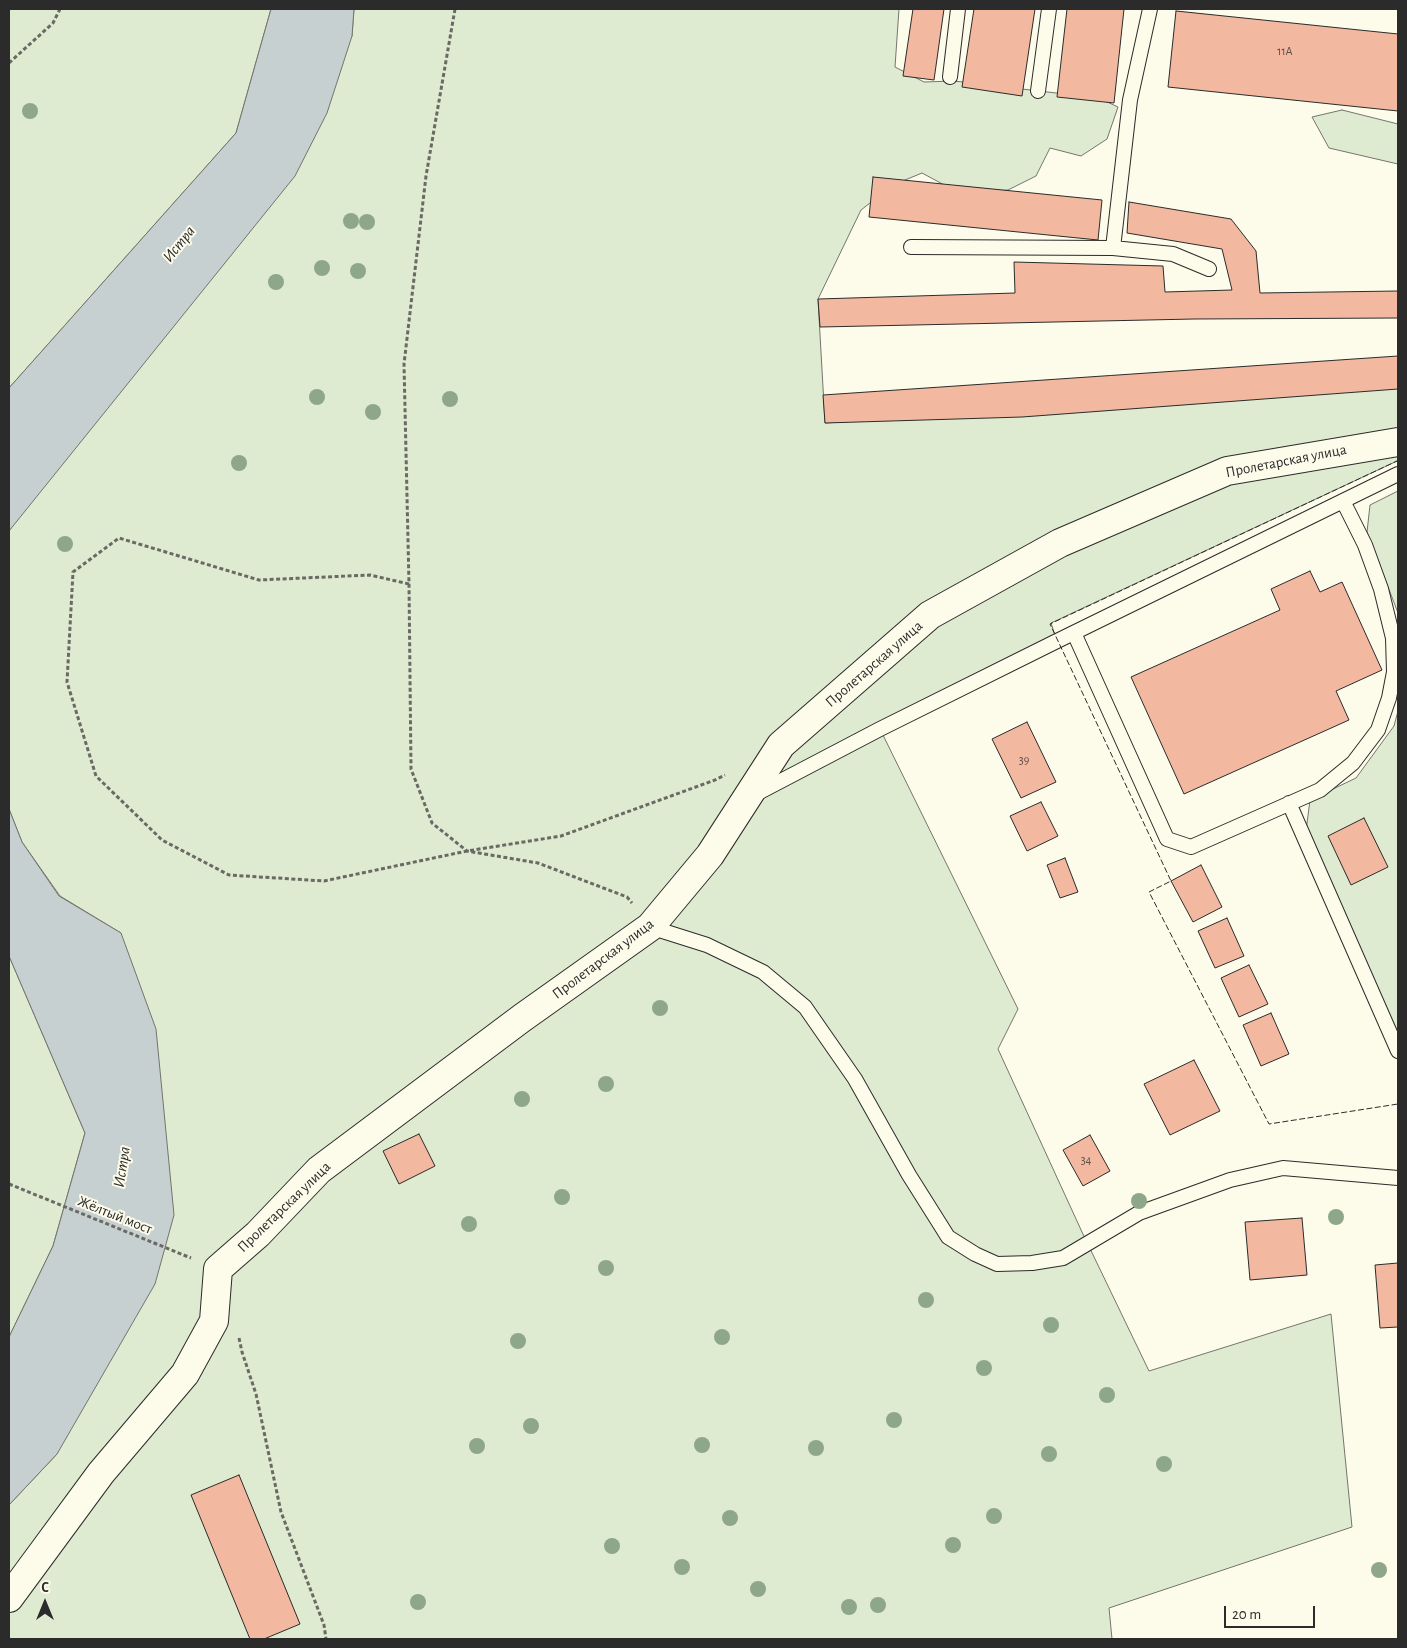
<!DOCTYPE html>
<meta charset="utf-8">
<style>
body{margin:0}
#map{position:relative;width:1407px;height:1648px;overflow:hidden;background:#fdfbea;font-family:"Alegreya Sans",sans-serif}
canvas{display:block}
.frame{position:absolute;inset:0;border:10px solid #2b2b2b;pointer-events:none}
.north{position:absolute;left:20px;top:1578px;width:50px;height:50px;-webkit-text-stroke:4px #fdfbea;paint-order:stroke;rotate:0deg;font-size:14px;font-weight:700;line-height:20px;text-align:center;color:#2b2b2b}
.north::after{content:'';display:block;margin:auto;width:18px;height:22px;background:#2b2b2b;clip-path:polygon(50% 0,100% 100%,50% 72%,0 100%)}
.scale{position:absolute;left:1224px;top:1606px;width:91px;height:22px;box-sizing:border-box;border:2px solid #2b2b2b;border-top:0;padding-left:6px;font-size:15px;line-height:18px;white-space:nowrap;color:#2b2b2b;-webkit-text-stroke:4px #fdfbea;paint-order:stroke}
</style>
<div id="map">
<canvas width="1407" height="1648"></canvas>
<div class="frame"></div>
<div class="north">С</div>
<div class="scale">20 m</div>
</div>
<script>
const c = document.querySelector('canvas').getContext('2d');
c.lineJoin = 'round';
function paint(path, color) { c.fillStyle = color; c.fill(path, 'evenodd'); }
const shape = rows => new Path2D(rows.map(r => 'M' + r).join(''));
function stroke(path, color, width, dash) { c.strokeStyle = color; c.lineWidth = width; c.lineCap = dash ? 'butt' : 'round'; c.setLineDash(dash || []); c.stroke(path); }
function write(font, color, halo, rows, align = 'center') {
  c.font = font + ' "Alegreya Sans",sans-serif'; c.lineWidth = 4; c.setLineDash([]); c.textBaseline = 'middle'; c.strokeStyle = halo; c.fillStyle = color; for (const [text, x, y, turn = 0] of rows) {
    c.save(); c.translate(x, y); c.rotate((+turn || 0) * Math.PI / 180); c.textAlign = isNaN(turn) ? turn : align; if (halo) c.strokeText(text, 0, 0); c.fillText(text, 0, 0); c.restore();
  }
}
const green = shape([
 [9,9,271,9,236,133,9,388,9,9],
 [354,9,899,9,895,67,924,82,954,81,1056,93,1088,93,1118,107,1107,139,1081,156,1050,148,1036,176,1008,190,979,192,950,188,922,173,893,185,861,210,818,299,825,423,1398,386,1398,463,1397,461,1051,623,1057,641,880,729,1018,1009,998,1049,1082,1232,1149,1371,1331,1314,1352,1527,1109,1608,1112,1639,9,1639,9,1505,57,1454,121,933,60,896,22,842,9,809,9,531,352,36,354,9],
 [1342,110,1398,124,1398,164,1329,148,1312,117,1342,110],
 [1398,491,1398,613,1367,532,1370,505,1398,491],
 [1398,711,1398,1033,1306,831,1310,800,1356,778,1394,726,1398,711],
 [9,956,85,1133,53,1246,9,1337,9,956]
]);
paint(green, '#deebd1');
stroke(green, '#74746e', 1);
const water = shape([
 [271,9,354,9,352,36,327,113,295,176,9,531,9,388,236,133,271,9],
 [9,809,22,842,59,896,121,933,156,1029,174,1215,155,1284,57,1454,9,1505,9,1337,53,1246,85,1133,9,956,9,809]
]);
paint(water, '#c7d0d0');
stroke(water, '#74746e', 1);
const building = shape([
 [913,9,944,9,934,80,903,76,913,9],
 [974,9,1035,9,1022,96,962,87,974,9],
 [1067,9,1124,9,1114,103,1057,97,1067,9],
 [1176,11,1398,34,1398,111,1168,87,1176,11],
 [873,177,1102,200,1098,240,869,217,873,177],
 [1129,202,1231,219,1256,251,1260,293,1398,291,1398,318,1194,319,820,327,818,299,1015,293,1014,262,1163,266,1165,292,1232,290,1222,249,1127,233,1129,202],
 [1398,356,1398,389,1022,417,825,423,823,395,1398,356],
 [1310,571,1320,592,1342,582,1382,670,1336,691,1349,720,1184,794,1131,677,1280,610,1271,589,1310,571],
 [1027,722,1056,782,1021,798,992,739,1027,722],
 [1041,802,1058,836,1027,851,1010,816,1041,802],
 [1364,818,1388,867,1351,885,1328,836,1364,818],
 [1065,858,1078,892,1060,898,1047,865,1065,858],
 [1201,865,1222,907,1193,922,1171,881,1201,865],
 [1227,918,1244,956,1215,968,1198,931,1227,918],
 [1249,965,1268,1004,1239,1017,1221,978,1249,965],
 [1271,1013,1289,1054,1261,1066,1243,1025,1271,1013],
 [1194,1060,1220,1111,1170,1135,1144,1084,1194,1060],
 [419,1134,435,1166,399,1184,383,1151,419,1134],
 [1090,1135,1110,1171,1083,1186,1063,1150,1090,1135],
 [1302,1218,1307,1275,1250,1280,1245,1222,1302,1218],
 [1398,1263,1398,1327,1380,1328,1375,1265,1398,1263],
 [239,1475,300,1624,264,1639,250,1639,191,1495,239,1475]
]);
paint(building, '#f2b8a0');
stroke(building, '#2b2b2b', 1);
const lane = shape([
 [1150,9,1130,100,1113,248,1173,254,1209,269],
 [950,77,958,9],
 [1038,91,1049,9],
 [911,247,1113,248],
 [1074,633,1167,839,1191,847,1320,790,1353,763,1378,730,1389,698,1394,672,1393,638,1381,589,1365,545,1343,501],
 [754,795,880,729,1057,641,1398,474],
 [1289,803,1398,1051],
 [650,927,707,945,763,972,805,1007,855,1079,909,1175,948,1237,975,1254,997,1264,1032,1263,1063,1258,1139,1213,1230,1180,1283,1168,1398,1178]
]);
const street = shape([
 [9,1598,101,1473,185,1374,214,1321,218,1269,258,1234,319,1170,522,1018,650,927,710,855,781,745,930,615,1060,543,1227,471,1398,442]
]);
stroke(lane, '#2b2b2b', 16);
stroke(street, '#2b2b2b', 30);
stroke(shape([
 [455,9,426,176,404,364,409,584,411,769,432,823,467,851,538,863,627,897,632,903],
 [9,63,53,23,60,9],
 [409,584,370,575,259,580,119,538,73,572,67,682,96,776,162,840,229,875,324,881,467,851,561,836,715,780,725,775],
 [9,1184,191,1258],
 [239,1338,242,1352,256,1394,281,1512,324,1625,326,1639]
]), '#6a6964', 3, [4, 2.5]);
stroke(lane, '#fdfbea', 14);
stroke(street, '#fdfbea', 28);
stroke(shape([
 [1398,463,1397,461,1050,624,1171,881,1149,892,1269,1124,1398,1104]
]), '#2b2b2b', 1, [6, 2.5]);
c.fillStyle = '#8ea78a';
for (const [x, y] of [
 [30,111],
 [351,221],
 [367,222],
 [322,268],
 [358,271],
 [276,282],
 [317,397],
 [450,399],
 [373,412],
 [239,463],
 [65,544],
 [660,1008],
 [606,1084],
 [522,1099],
 [562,1197],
 [1139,1201],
 [1336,1217],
 [469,1224],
 [606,1268],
 [926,1300],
 [1051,1325],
 [722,1337],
 [518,1341],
 [984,1368],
 [1107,1395],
 [894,1420],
 [531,1426],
 [702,1445],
 [477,1446],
 [816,1448],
 [1049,1454],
 [1164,1464],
 [994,1516],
 [730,1518],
 [953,1545],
 [612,1546],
 [682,1567],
 [1379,1570],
 [758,1589],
 [418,1602],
 [878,1605],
 [849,1607]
]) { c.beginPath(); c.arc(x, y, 8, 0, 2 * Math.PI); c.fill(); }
write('12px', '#5d4e48', null, [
 ["11А",1285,51],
 ["39",1024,760],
 ["34",1086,1160]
]);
write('15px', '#2b2b2b', '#fdfbea', [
 ["Пролетарская улица",1286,461,-11],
 ["Пролетарская улица",874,664,-41],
 ["Пролетарская улица",603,959,-37],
 ["Пролетарская улица",284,1207,-44],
 ["Жёлтый мост",115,1215,22]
]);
write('italic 16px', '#2b2b2b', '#fdfbea', [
 ["Истра",179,244,-51],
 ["Истра",122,1167,-81]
]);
</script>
